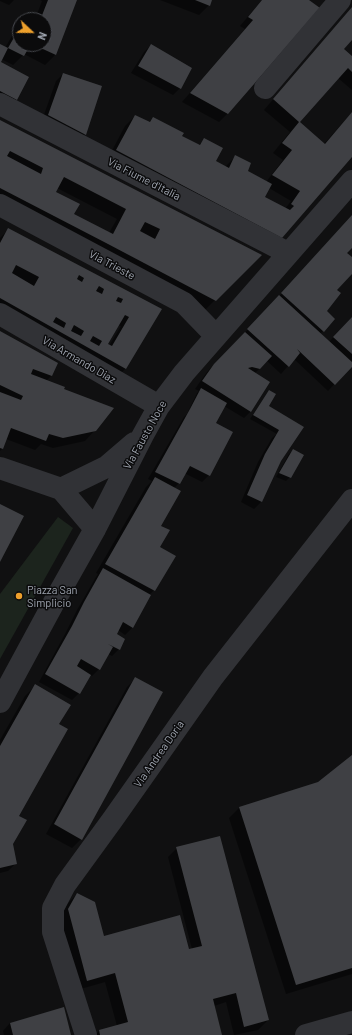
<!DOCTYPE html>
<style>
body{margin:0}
#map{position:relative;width:352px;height:1035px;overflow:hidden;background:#101011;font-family:Barlow,sans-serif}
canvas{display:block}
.north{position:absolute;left:12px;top:12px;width:40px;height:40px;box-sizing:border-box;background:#0b0b0c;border:1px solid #47494e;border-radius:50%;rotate:112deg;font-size:11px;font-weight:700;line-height:16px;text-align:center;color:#a1a7b2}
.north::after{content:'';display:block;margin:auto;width:14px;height:18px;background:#eda02c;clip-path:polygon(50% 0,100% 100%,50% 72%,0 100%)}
</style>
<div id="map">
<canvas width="352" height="1035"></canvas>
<div class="north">N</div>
</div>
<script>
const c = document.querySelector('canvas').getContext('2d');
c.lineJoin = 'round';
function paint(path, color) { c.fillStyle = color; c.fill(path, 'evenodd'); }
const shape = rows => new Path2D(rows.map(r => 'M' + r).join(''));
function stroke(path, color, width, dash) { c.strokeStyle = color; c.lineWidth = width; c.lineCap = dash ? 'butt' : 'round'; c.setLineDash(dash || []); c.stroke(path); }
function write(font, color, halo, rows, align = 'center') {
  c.font = font + ' Barlow,sans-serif'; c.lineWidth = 3; c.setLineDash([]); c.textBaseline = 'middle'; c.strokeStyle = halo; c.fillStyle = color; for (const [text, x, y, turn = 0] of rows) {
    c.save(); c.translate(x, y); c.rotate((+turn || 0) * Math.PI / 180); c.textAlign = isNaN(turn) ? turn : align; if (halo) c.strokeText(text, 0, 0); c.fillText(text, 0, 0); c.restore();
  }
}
paint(shape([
 [58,517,73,528,0,659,0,594]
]), '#1c241d');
paint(shape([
 [0,0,14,0,9,5,0,1],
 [40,0,76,0,55,55,45,65,24,54,13,65,1,59,0,62,0,45,5,48,20,22,20,44,44,44,44,20,22,20,29,14,36,17,42,1],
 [160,0,211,0,209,5,199,15],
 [262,0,308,0,228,113,219,122,182,102,245,29,240,26],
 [352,7,352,39,343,50,352,58,352,90,338,78,299,122,324,144,352,112,352,156,282,237,107,160,125,126,135,116,148,123,153,118,181,136,199,145,204,139,214,162,225,167,236,156,247,171,266,182,283,160,273,153,290,132,264,110],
 [269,188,291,201,285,209,264,197],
 [151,45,180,88,173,95,131,73,144,52],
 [0,62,17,99,8,108,0,105],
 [63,74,85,134,78,141,41,123,56,81],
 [0,121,260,255,205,310,0,203],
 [57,188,117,219,109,233,73,215,54,193],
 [352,216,352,246,346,253,352,258,352,272,336,290,326,311,334,319,320,334,329,342,352,317,352,367,351,366,328,391,294,359,281,374,267,361,254,374,251,411,244,418,224,406,215,423,209,475,202,482,184,473,179,483,174,488,159,526,158,547,154,590,149,595,150,596,132,628,125,635,118,630,116,635,119,649,112,656,108,654,99,669,92,676,90,675,79,693,72,700,39,682,65,634,77,610,96,577,98,574,96,573,146,487,152,481,148,479,184,417,187,414,197,393,199,391,195,389,207,372,275,301],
 [9,229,160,310,126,368,117,377,0,312,0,238],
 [118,325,121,326,109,346,106,344],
 [0,332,51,376,46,381,62,390,95,430,85,441,53,448,41,444,35,450,6,439,2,449,0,451],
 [269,391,268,406,303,427,280,460,261,502,254,509,241,502,258,462,272,438,277,434,250,419,266,395],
 [293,450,290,477,286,481,276,477,289,454],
 [136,678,81,839,72,848,46,834,127,687],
 [36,685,58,724,18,816,12,844,15,864,8,871,0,873,0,740,25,696],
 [352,756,352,974,286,994,229,818,239,808,318,783],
 [177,848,268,1020,258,1030,234,1035,226,1002,214,1006,221,1035,95,1035,99,1031,117,1026,105,982,77,990,59,920,67,904,77,894,103,937,188,950,192,949,168,857],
 [10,1023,70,1035,4,1035,3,1031]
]), '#0007');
paint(shape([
 [48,0,77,0,56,55,32,44,44,44,44,20,24,20,28,12,41,18],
 [195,0,212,0,210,6],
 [262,0,309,0,320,8,228,114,190,93,253,20,248,17],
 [352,7,352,40,344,49,352,56,352,72,348,68,300,122,325,144,352,112,352,157,282,238,116,150,135,115,150,122,153,117,184,133,182,136,200,145,204,138,223,148,216,161,229,168,235,155,251,163,248,171,272,184,265,197,290,210,294,206,291,204,300,191,272,175,292,150,282,143,299,122,273,99],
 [20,27,20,44,31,44,24,56,8,48,1,62,29,77,17,100,0,91,0,44,8,48],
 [151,44,192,68,181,89,138,66],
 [63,73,102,86,86,135,48,115],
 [0,120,262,255,216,301,108,244,0,188],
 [10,151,43,168,41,174,7,156],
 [64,177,126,209,113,234,74,214,80,204,56,192],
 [145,222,160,229,155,239,140,231],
 [352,215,352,248,347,253,352,257,352,274,337,290,341,293,327,311,335,319,324,332,281,293],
 [8,228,162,309,126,369,0,298,0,243],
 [16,265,39,277,34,286,12,273],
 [79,275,84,278,82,282,77,279],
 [99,286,104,289,102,294,96,291],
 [118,297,123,299,121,303,116,301],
 [125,315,129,317,112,346,108,344],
 [56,317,66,323,64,328,53,322],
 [74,325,84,331,81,336,71,331],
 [93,336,102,341,99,346,90,341],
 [279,295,352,362,352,367,335,385,297,349,300,353,289,367,247,329],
 [352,317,352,354,333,337],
 [0,331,58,363,52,376,33,369,31,374,65,387,64,389,114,408,96,431,63,438,49,434,46,441,11,428,3,449,0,448,0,392,21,400,23,396,0,385],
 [245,332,272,356,260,369,252,367,248,368,270,382,251,412,202,381,214,364],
 [201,388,227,403,216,423,233,432,210,476,190,466,180,484,155,472,190,409],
 [269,390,276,394,269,406,304,427,281,461,262,502,247,495,265,454,279,430,253,415],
 [293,449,304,455,291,478,279,473],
 [155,477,181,491,161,526,170,530,160,547,176,556,155,591,105,564],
 [0,504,24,516,0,562],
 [103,568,151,595,133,628,123,622,117,634,125,639,120,650,108,644,113,647,100,670,81,659,77,666,91,675,80,694,45,674,72,626,84,602],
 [135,677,163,692,82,840,54,824],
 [35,684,71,705,59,724,68,729,19,816,27,820,13,844,17,864,0,868,0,746],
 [352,755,352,968,296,985,239,807,318,782],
 [220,836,269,1020,244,1027,236,993,213,999,222,1035,100,1035,99,1030,128,1022,115,973,87,981,68,909,77,893,95,902,104,936,180,915,189,949,202,946,176,847],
 [64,1007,71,1035,13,1035,10,1023]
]), '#3f4044');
stroke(shape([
 [265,88,340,0],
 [0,104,288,253],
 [0,205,184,303,216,336],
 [0,314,159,406],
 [0,468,61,489,95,529],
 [61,489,106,467,134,443],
 [0,702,59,593,95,529,143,435,159,406,184,373,352,181],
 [86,1035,53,932,53,908,65,885,113,819,213,677,352,500],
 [306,1035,352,1022]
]), '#313236', 22);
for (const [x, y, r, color] of [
 [19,596,4,"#eda02c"]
]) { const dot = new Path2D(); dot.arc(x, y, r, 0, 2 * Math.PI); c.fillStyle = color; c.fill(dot); stroke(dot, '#0b0b0c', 1.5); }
write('11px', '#a1a7b2', '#0b0b0c', [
 ["Via Fiume d'Italia",144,179,27],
 ["Via Trieste",112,265,28],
 ["Via Armando Diaz",79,360,30],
 ["Via Fausto Noce",145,435,-61],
 ["Via Andrea Doria",159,754,-55]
]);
write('11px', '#a1a7b2', '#0b0b0c', [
 ["Piazza San",27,590],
 ["Simplicio",27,603]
], 'left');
</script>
